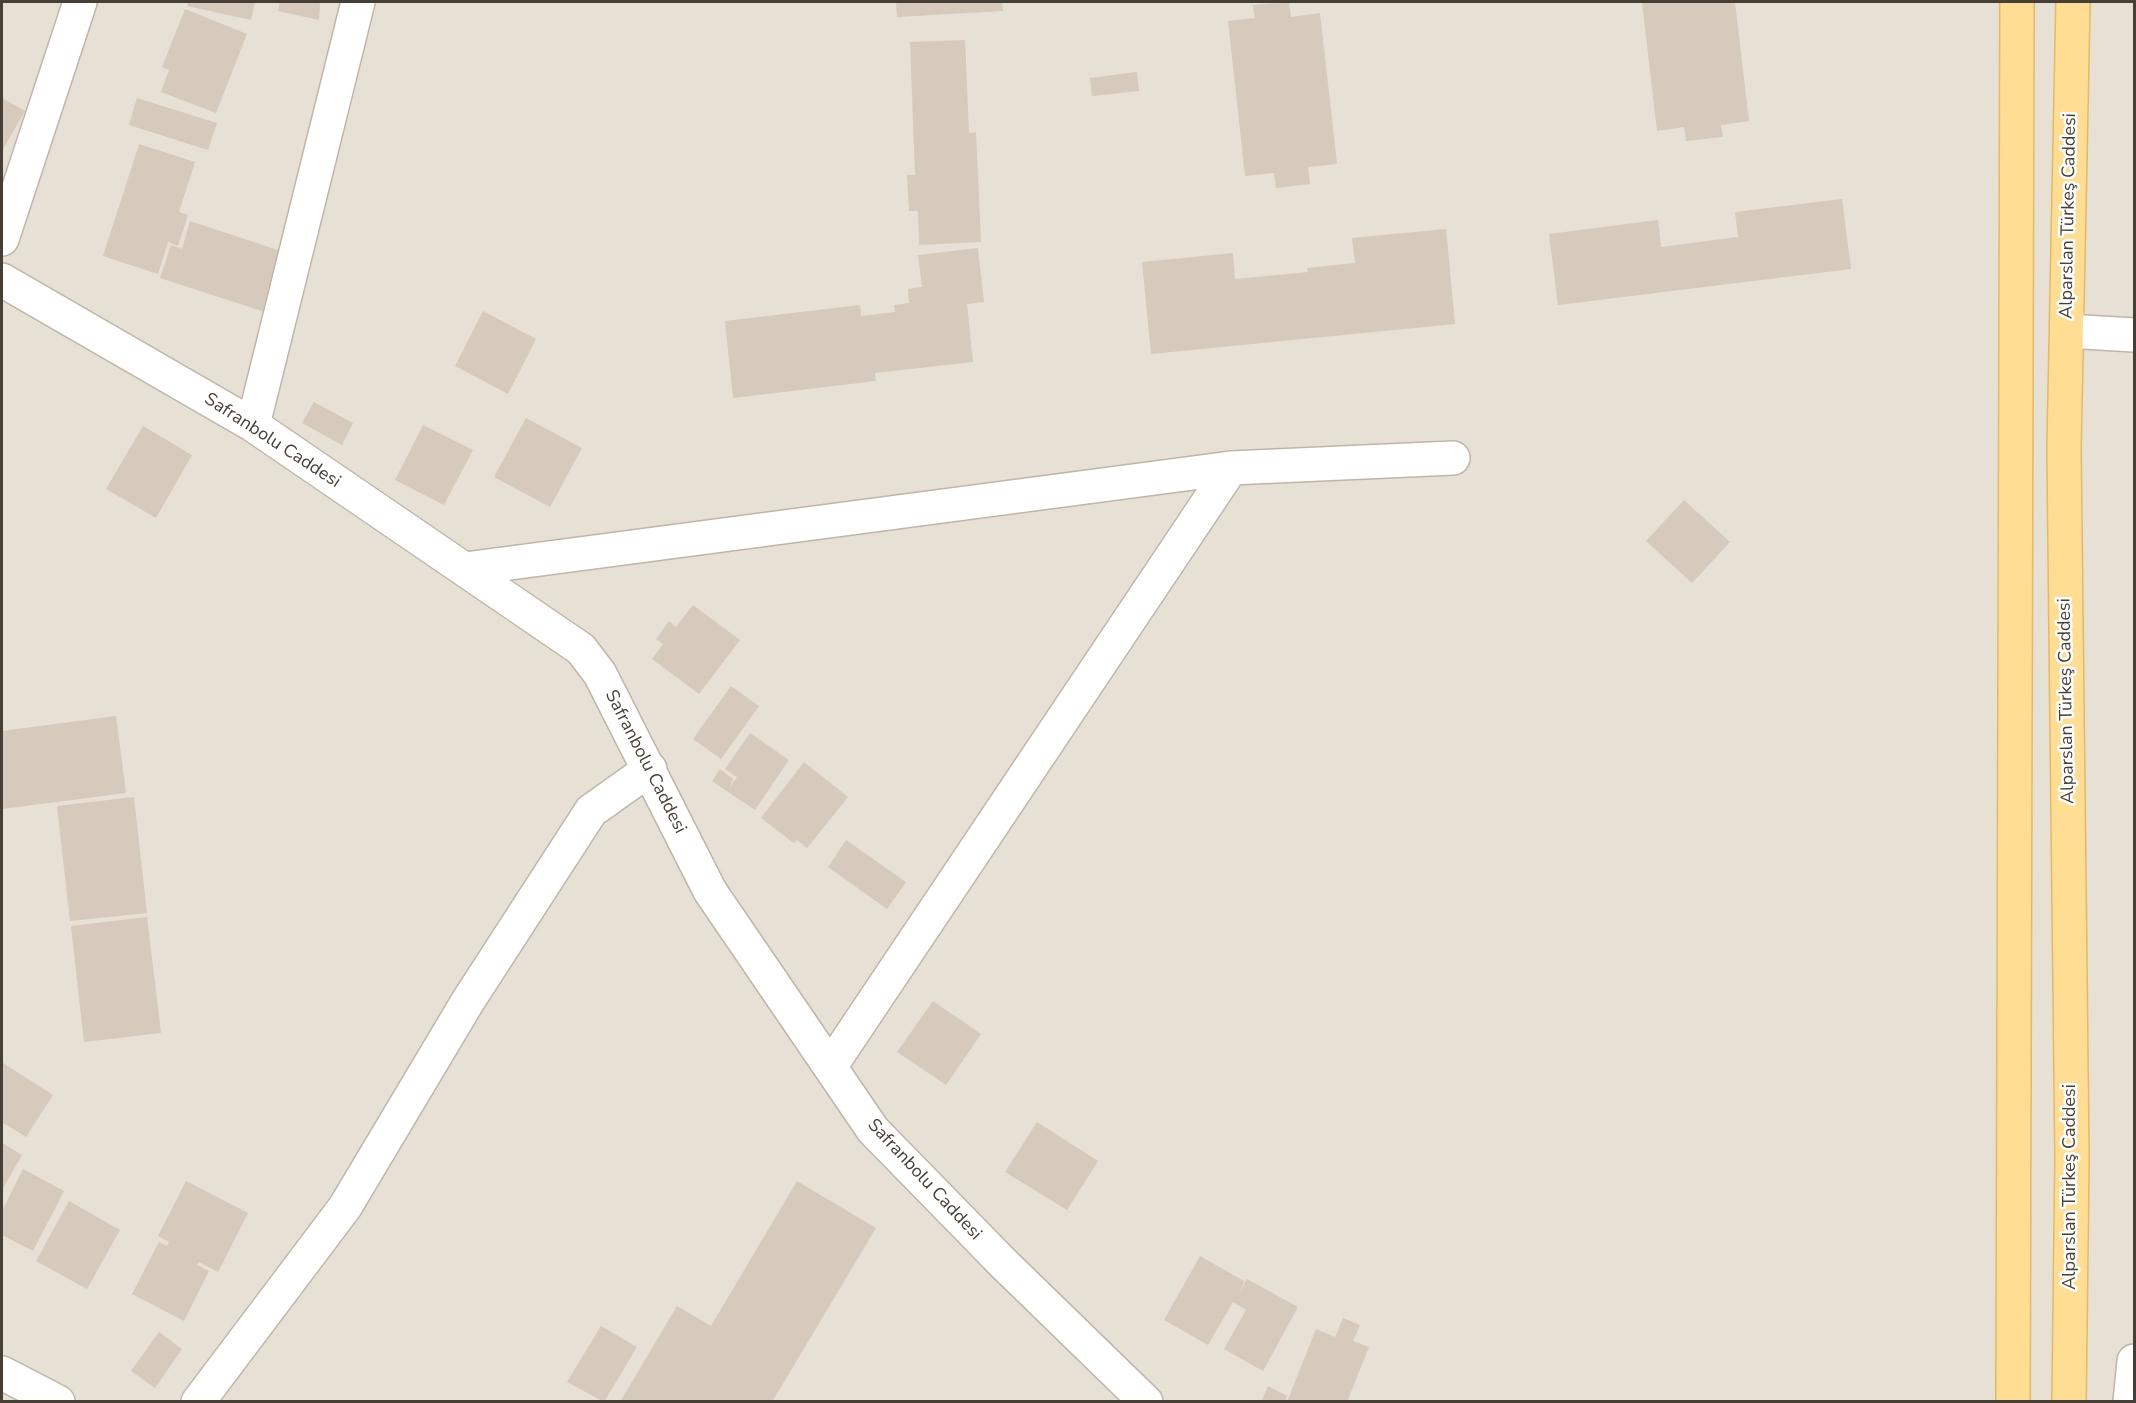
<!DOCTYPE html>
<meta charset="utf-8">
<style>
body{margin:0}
#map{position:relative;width:2136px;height:1403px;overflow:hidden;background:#f3efe6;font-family:"Nunito Sans",sans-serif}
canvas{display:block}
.frame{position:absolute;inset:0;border:3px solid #463f35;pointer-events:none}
</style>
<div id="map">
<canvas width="2136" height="1403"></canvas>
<div class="frame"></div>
</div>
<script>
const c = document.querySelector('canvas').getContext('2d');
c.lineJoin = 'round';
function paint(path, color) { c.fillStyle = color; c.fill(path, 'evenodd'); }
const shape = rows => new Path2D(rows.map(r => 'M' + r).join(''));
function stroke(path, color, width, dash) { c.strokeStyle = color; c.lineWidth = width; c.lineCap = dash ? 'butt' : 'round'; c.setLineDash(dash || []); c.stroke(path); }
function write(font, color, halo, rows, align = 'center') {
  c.font = font + ' "Nunito Sans",sans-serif'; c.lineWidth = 5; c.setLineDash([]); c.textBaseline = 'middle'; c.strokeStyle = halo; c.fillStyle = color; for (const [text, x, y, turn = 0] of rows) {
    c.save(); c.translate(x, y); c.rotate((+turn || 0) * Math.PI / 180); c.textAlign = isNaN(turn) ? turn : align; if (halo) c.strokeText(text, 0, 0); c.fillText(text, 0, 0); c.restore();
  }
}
paint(shape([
 [2,2,2134,2,2134,1401,2,1401]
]), '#e7e0d4');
paint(shape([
 [188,2,255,2,251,20,187,6],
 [280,2,320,2,319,20,278,11],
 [896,2,1002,2,1003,11,897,17],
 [1289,2,1291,17,1320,13,1337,164,1308,167,1310,184,1276,188,1274,173,1245,176,1228,21,1255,18,1253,5],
 [1642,2,1735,2,1749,121,1721,125,1723,137,1686,141,1684,127,1657,131],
 [185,9,247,34,216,113,161,92,169,70,162,67],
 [965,40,969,133,976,132,981,242,919,245,918,211,909,211,907,175,915,175,910,42],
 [1137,72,1139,91,1092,96,1090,78],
 [2,98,25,111,2,151],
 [137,98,217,123,208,150,129,125],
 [139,144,195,162,179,212,188,215,178,246,168,242,158,274,103,256],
 [1842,199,1851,269,1558,305,1549,234,1658,220,1661,247,1738,237,1735,212],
 [190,221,290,254,271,314,160,278,171,245,182,249],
 [1446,229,1455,324,1151,354,1142,262,1233,253,1235,279,1308,272,1307,268,1355,263,1352,238],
 [978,248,984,302,967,304,973,362,875,373,876,381,733,398,725,321,860,305,861,316,895,312,894,305,909,303,908,289,922,287,918,255],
 [483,311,536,339,508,394,455,366],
 [314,402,353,423,342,445,302,423],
 [526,418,582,448,550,507,494,477],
 [423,425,473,450,444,505,395,480],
 [143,426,192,455,156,518,106,489],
 [1684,500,1730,542,1692,583,1646,541],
 [693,605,740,640,699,694,652,659,663,644,656,639,669,621,676,627],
 [731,686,759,706,721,759,693,739],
 [116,716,126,793,2,809,2,731],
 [750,733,789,760,755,810,712,781,720,769,733,779,730,787,737,777,725,769],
 [804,762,848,797,807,848,797,840,794,843,761,818],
 [134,797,147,913,70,921,57,806],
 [846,840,906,882,887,909,828,867],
 [147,917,161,1033,84,1042,71,926],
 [933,1001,981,1034,946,1085,897,1052],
 [3,1063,53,1095,26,1137,2,1122],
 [1037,1122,1098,1161,1067,1210,1005,1172],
 [2,1143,22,1155,2,1190],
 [23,1169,64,1191,33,1251,2,1235,2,1211],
 [186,1181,248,1213,218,1272,199,1262,197,1265,209,1271,184,1321,132,1294,159,1242,167,1246,169,1242,158,1236],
 [797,1181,876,1228,772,1402,620,1402,677,1306,711,1326],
 [69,1201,120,1230,87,1289,36,1261],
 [1200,1256,1244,1281,1240,1292,1247,1279,1298,1307,1263,1371,1224,1349,1246,1310,1233,1302,1208,1345,1164,1320],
 [1343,1318,1360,1325,1353,1341,1369,1347,1347,1402,1287,1402,1316,1329,1335,1337],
 [601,1326,637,1347,604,1402,567,1382],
 [159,1332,182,1349,155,1388,131,1371],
 [1268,1386,1287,1396,1285,1402,1261,1402]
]), '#d5cabb');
const minor = shape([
 [2,239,80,2],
 [2,280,253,425,581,649,600,674,710,891,873,1130,1003,1263,1146,1402],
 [2067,331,2134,335],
 [253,425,358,2],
 [465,569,1231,468,1453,458],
 [830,1067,1231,468],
 [2,1373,58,1402],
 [198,1402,345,1207,468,1001,591,811,650,769],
 [2130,1402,2134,1361]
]);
const major = shape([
 [2013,1402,2017,2],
 [2069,1402,2072,1158,2064,449,2073,2]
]);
stroke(minor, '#bfb6a8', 36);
stroke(major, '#e5b962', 36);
stroke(minor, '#fff', 33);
stroke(major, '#ffdd93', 33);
write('18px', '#463f35', '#fff', [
 ["Alparslan Türkeş Caddesi",2069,216,-89],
 ["Safranbolu Caddesi",272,441,33],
 ["Alparslan Türkeş Caddesi",2067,701,-91],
 ["Safranbolu Caddesi",645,762,63],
 ["Safranbolu Caddesi",924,1180,47],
 ["Alparslan Türkeş Caddesi",2071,1187,-90]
]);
</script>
